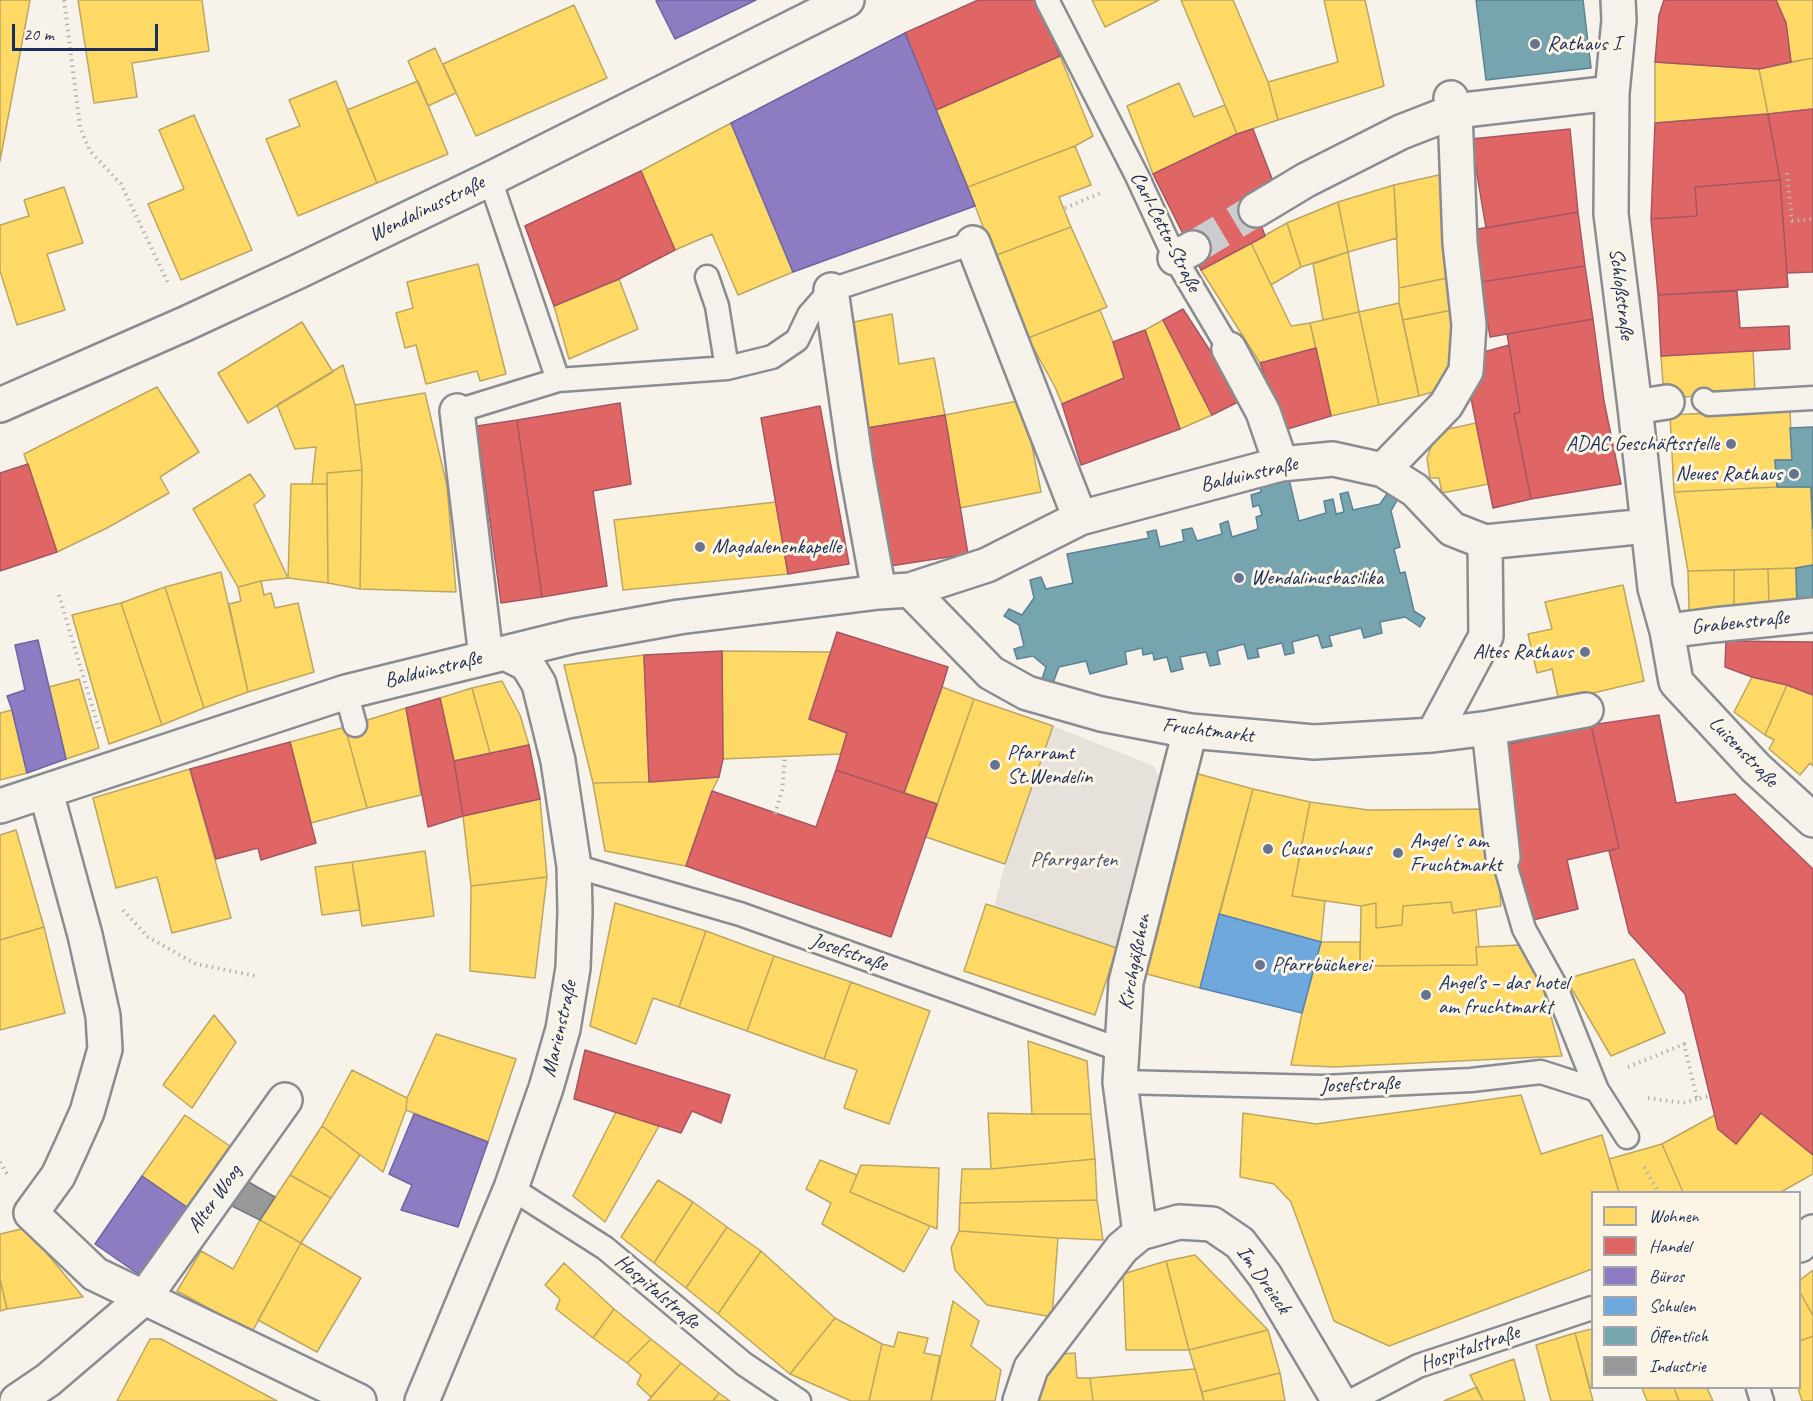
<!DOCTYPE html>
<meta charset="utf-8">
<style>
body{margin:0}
#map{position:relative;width:1813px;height:1401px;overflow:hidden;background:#f7f3ea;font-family:Caveat,sans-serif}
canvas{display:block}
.legend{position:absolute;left:1591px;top:1191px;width:210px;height:198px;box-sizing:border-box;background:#fcf5e5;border:2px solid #a2a6af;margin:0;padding:8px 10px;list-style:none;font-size:18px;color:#1b2f5e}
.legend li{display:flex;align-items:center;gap:12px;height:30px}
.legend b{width:30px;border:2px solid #a2a6af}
.scale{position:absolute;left:12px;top:24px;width:146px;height:27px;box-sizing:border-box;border:3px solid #1b2f5e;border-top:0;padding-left:8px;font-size:18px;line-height:21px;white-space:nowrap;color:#1b2f5e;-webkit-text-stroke:4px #fcf5e5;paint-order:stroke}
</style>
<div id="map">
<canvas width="1813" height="1401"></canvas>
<ul class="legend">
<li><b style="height:16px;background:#ffd966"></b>Wohnen</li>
<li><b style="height:16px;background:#e06666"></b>Handel</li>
<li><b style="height:16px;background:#8e7cc3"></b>Büros</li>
<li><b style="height:16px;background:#6fa8dc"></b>Schulen</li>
<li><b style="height:16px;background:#76a5af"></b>Öffentlich</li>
<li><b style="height:16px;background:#999"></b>Industrie</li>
</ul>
<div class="scale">20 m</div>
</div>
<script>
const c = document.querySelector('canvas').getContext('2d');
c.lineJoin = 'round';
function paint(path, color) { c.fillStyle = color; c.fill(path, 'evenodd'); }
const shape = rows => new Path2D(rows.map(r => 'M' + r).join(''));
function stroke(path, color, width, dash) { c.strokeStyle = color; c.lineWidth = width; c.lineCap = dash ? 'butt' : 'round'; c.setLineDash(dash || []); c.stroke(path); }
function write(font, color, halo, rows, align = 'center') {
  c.font = font + ' Caveat,sans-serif'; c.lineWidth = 6; c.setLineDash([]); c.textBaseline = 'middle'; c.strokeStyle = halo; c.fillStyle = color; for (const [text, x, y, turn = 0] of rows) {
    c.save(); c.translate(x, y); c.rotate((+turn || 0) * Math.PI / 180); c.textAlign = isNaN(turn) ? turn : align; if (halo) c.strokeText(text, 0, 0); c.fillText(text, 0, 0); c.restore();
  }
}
paint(shape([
 [1053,726,1154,766,1159,777,1160,794,1117,948,994,907,1005,864]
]), '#e6e2db');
const homes = shape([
 [0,0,30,0,0,161,0,0],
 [78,0,202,0,209,51,132,63,137,97,94,103,78,0],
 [1092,0,1159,0,1105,27,1092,0],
 [1181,0,1233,0,1268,82,1278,120,1237,134,1181,0],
 [1324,0,1365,0,1384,86,1278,120,1268,82,1338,62,1324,0],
 [1776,0,1813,0,1813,58,1791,62,1786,23,1776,0],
 [574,5,607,78,476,136,443,64,574,5],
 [435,48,456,93,428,106,408,61,435,48],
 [1060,56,1093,136,1075,146,968,187,936,110,1060,56],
 [1813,58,1813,109,1768,114,1759,69,1813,58],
 [1655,62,1759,69,1768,114,1655,123,1655,62],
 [336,81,377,183,298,216,266,139,300,126,289,100,336,81],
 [418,81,448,154,377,183,347,110,418,81],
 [1179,83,1194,117,1225,105,1237,134,1153,174,1127,106,1179,83],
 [194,115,252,250,181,280,148,204,184,189,159,130,194,115],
 [731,123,793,272,738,295,712,234,675,250,641,171,731,123],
 [1075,146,1091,185,1059,197,1071,227,994,256,968,187,1075,146],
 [1443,174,1447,278,1399,288,1394,185,1443,174],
 [1394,185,1397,238,1348,252,1338,202,1394,185],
 [64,187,83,243,47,254,65,310,17,325,0,271,0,225,29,216,24,200,64,187],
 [1338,202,1348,252,1301,267,1287,223,1338,202],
 [1287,223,1301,267,1271,285,1251,243,1287,223],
 [1071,227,1107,307,1028,338,994,256,1071,227],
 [1251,243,1291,326,1310,323,1316,348,1260,363,1201,270,1251,243],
 [1348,252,1359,312,1323,320,1313,264,1348,252],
 [478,264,506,374,480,381,477,371,426,384,416,345,405,348,396,313,413,308,407,282,478,264],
 [1447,278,1452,310,1403,320,1399,303,1399,288,1447,278],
 [619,279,638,329,569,359,554,306,619,279],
 [1399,303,1419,396,1379,405,1359,312,1399,303],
 [1100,310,1113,342,1124,378,1062,404,1055,387,1028,338,1100,310],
 [1452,310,1453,360,1443,389,1419,396,1403,320,1452,310],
 [1359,312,1379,405,1331,416,1310,323,1359,312],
 [892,314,899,364,934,358,945,415,867,428,854,322,892,314],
 [1163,320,1212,415,1180,429,1145,330,1163,320],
 [302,322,333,372,248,423,218,373,302,322],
 [1753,350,1755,393,1664,398,1661,356,1753,350],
 [343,365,355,405,362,470,327,473,327,484,312,484,316,447,295,449,277,405,343,365],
 [157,387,199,452,160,477,169,493,107,528,57,552,24,454,157,387],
 [425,393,447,486,456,592,360,589,362,470,355,405,425,393],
 [1023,400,1041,492,960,508,945,415,1023,400],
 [1790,409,1792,460,1775,460,1777,487,1674,492,1670,415,1790,409],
 [1476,423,1489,484,1442,493,1439,478,1430,478,1427,458,1431,447,1430,433,1476,423],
 [362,470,360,589,328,583,327,473,362,470],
 [250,474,265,496,254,505,288,578,261,581,238,587,193,509,250,474],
 [291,484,327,484,328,583,288,578,291,484],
 [1777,487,1811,487,1813,565,1796,568,1688,571,1674,492,1777,487],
 [776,502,788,574,623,590,614,520,776,502],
 [1796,568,1797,607,1769,607,1768,569,1796,568],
 [1768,569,1769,607,1734,608,1734,570,1768,569],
 [1734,570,1734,608,1689,610,1688,571,1734,570],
 [221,572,248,692,204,708,165,587,221,572],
 [261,581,264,595,271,593,275,608,298,603,314,672,248,692,229,604,241,601,238,587,261,581],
 [1623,585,1644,681,1559,701,1552,669,1537,673,1528,634,1552,629,1545,602,1623,585],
 [165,587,204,708,162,725,121,603,165,587],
 [121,603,162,725,109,744,72,615,121,603],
 [722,651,831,652,809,719,847,733,841,754,723,759,722,651],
 [644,655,649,782,593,783,564,665,644,655],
 [1752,677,1787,685,1765,735,1734,712,1752,677],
 [79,679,99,748,66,759,49,687,79,679],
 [502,681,520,715,529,745,490,753,472,688,502,681],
 [1787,685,1813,695,1813,766,1810,763,1800,775,1769,749,1774,740,1765,735,1787,685],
 [942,687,974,699,937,804,904,793,942,687],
 [472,688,490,753,454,761,440,698,472,688],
 [974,699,1053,726,1005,864,926,837,974,699],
 [406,708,421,795,367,808,345,727,406,708],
 [12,710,27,773,0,780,0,713,12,710],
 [345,727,367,808,311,823,290,742,345,727],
 [190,769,231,918,172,933,157,877,116,888,93,798,190,769],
 [1195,773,1253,789,1200,988,1143,973,1195,773],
 [719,777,712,791,686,866,605,851,593,783,649,782,719,777],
 [1253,789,1310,802,1292,896,1325,901,1321,942,1219,914,1253,789],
 [540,799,547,877,471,886,463,816,540,799],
 [1310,802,1368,810,1493,809,1501,906,1453,913,1451,902,1403,906,1402,925,1376,928,1376,903,1361,906,1292,896,1310,802],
 [16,830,44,927,0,940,0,835,16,830],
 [425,851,434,916,362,926,352,862,425,851],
 [352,862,360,910,322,915,315,867,352,862],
 [547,877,535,978,470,971,471,886,547,877],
 [1451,902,1453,913,1476,910,1479,947,1476,947,1477,965,1360,966,1361,906,1376,903,1376,928,1402,925,1403,906,1451,902],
 [615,903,706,931,679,1007,653,998,636,1044,590,1026,615,903],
 [986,904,1117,948,1095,1015,964,971,986,904],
 [44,927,65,1013,0,1030,0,940,44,927],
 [706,931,774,956,747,1031,679,1007,706,931],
 [1321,942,1360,942,1360,966,1477,965,1476,947,1519,945,1540,977,1562,1056,1334,1067,1291,1065,1302,1013,1321,942],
 [774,956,851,982,824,1059,747,1031,774,956],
 [1634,959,1665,1033,1611,1056,1566,979,1634,959],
 [851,982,930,1011,889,1124,844,1108,857,1070,824,1059,851,982],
 [214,1015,236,1042,192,1108,163,1085,214,1015],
 [436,1034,516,1059,488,1142,406,1110,407,1098,436,1034],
 [1028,1041,1087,1061,1091,1114,1032,1114,1028,1041],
 [352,1070,407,1098,406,1110,383,1172,322,1126,352,1070],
 [1521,1095,1541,1154,1602,1135,1619,1192,1592,1192,1592,1269,1389,1346,1334,1321,1291,1202,1274,1184,1240,1177,1243,1113,1316,1124,1521,1095],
 [616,1112,659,1126,605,1222,573,1196,616,1112],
 [988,1113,1032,1114,1091,1114,1095,1159,991,1169,988,1113],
 [1761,1113,1813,1155,1813,1174,1781,1192,1683,1192,1662,1144,1715,1115,1718,1129,1736,1144,1761,1113],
 [185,1115,234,1149,191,1210,142,1176,185,1115],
 [322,1126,360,1155,331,1198,290,1175,322,1126],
 [1662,1144,1683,1192,1619,1192,1609,1159,1662,1144],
 [1095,1159,1097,1200,960,1203,962,1169,991,1169,1095,1159],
 [820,1160,857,1175,850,1192,930,1226,904,1272,822,1224,831,1203,806,1189,820,1160],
 [861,1165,939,1168,937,1229,850,1192,861,1165],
 [290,1175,331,1198,301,1243,260,1220,290,1175],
 [658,1180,693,1202,654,1263,621,1237,658,1180],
 [1097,1200,1103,1240,1058,1238,959,1231,960,1203,1097,1200],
 [693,1202,727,1227,686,1288,654,1263,693,1202],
 [260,1220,301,1243,252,1332,177,1291,201,1251,233,1269,260,1220],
 [727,1227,761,1251,718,1314,686,1288,727,1227],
 [26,1228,83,1297,7,1309,0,1279,0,1234,26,1228],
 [959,1231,1058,1238,1052,1317,987,1305,955,1270,951,1248,959,1231],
 [301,1243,361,1278,317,1352,258,1320,301,1243],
 [761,1251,835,1318,790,1374,718,1314,761,1251],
 [1195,1255,1268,1330,1189,1350,1166,1261,1195,1255],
 [1166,1261,1189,1350,1126,1350,1123,1274,1166,1261],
 [564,1263,614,1309,593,1338,556,1309,560,1299,545,1285,564,1263],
 [1813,1270,1813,1316,1800,1292,1800,1280,1813,1270],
 [0,1279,7,1309,0,1311,0,1279],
 [1800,1292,1813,1316,1813,1336,1800,1341,1800,1292],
 [953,1301,979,1321,971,1346,1001,1370,995,1401,931,1401,953,1301],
 [614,1309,651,1339,627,1363,593,1338,614,1309],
 [835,1318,882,1344,869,1401,851,1401,790,1374,835,1318],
 [1592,1329,1592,1387,1590,1388,1575,1333,1592,1329],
 [1268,1330,1280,1373,1202,1392,1189,1350,1268,1330],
 [898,1332,928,1338,924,1353,940,1356,931,1401,869,1401,882,1344,894,1347,898,1332],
 [1575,1333,1593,1401,1551,1401,1536,1345,1575,1333],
 [1813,1336,1813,1401,1802,1401,1798,1388,1800,1388,1800,1341,1813,1336],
 [150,1339,161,1339,277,1401,117,1401,150,1339],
 [651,1339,681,1363,651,1397,637,1384,641,1375,627,1363,651,1339],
 [1075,1353,1077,1378,1090,1378,1093,1401,1035,1401,1051,1355,1075,1353],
 [1514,1359,1525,1401,1483,1401,1470,1375,1514,1359],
 [681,1363,719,1393,713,1401,648,1401,681,1363],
 [1195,1369,1204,1401,1093,1401,1090,1378,1195,1369],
 [1280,1373,1285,1401,1204,1401,1202,1392,1280,1373],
 [1477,1387,1483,1401,1444,1401,1477,1387],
 [1642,1388,1674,1388,1679,1401,1647,1401,1642,1388],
 [1674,1388,1707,1388,1713,1401,1679,1401,1674,1388],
 [719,1393,730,1401,713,1401,719,1393]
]);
paint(homes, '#ffd966');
stroke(homes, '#bba664', 1.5);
const shops = shape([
 [978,0,1036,0,1060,56,936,110,905,33,978,0],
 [1664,0,1776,0,1786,23,1791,62,1759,69,1655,62,1659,15,1664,0],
 [1813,109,1813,272,1787,273,1780,180,1768,114,1813,109],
 [1768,114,1780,180,1695,187,1697,216,1651,219,1655,123,1768,114],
 [1253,129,1274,184,1250,193,1265,236,1201,270,1153,174,1237,134,1253,129],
 [1570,129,1578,212,1486,228,1471,139,1570,129],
 [641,171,675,250,619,279,554,306,525,226,641,171],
 [1780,180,1788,287,1658,295,1651,219,1697,216,1695,187,1780,180],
 [1578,212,1585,266,1481,282,1472,230,1578,212],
 [1585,266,1593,319,1490,337,1481,282,1585,266],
 [1737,291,1740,328,1789,326,1790,349,1661,356,1658,295,1737,291],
 [1183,309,1242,400,1212,415,1163,320,1183,309],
 [1593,319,1604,401,1621,484,1531,499,1514,414,1520,412,1507,334,1593,319],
 [1145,330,1180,429,1081,465,1062,404,1124,378,1113,342,1145,330],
 [1509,345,1520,412,1514,414,1531,499,1493,508,1470,393,1484,352,1509,345],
 [1316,348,1331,416,1284,430,1260,363,1316,348],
 [620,403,631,484,593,491,607,586,542,597,517,420,620,403],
 [820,406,849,564,788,574,761,418,820,406],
 [945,415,968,554,890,566,867,428,945,415],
 [517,420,542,597,501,603,477,426,517,420],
 [28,464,57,552,0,571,0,473,28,464],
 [837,632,948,667,942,687,904,793,836,770,847,733,809,719,837,632],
 [1726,641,1813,642,1813,695,1787,685,1752,677,1725,667,1726,641],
 [722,651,723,759,719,777,649,782,644,655,722,651],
 [440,698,454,761,463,816,428,827,406,708,440,698],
 [1659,715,1676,803,1735,794,1813,869,1813,1155,1761,1113,1736,1144,1718,1129,1685,994,1629,933,1609,851,1619,848,1591,725,1659,715],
 [1591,725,1619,848,1567,860,1578,909,1533,920,1508,855,1497,747,1591,725],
 [290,742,316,843,261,860,258,848,216,859,190,769,290,742],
 [529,745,540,799,463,816,454,761,529,745],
 [836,770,937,804,891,937,686,866,712,791,816,827,836,770],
 [585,1050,730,1095,721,1123,692,1111,681,1133,574,1099,585,1050]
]);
paint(shops, '#e06666');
stroke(shops, '#a55664', 1.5);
const offices = shape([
 [659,0,756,0,675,39,656,1,659,0],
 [905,33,975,206,793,272,731,123,905,33],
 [38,640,66,759,27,773,12,710,7,696,25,690,15,645,38,640],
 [414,1114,488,1142,458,1227,401,1210,412,1185,389,1174,414,1114],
 [142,1176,191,1210,144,1278,95,1244,142,1176]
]);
paint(offices, '#8e7cc3');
stroke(offices, '#6c65a5', 1.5);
const schools = shape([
 [1219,914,1321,942,1302,1013,1200,988,1219,914]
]);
paint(schools, '#6fa8dc');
stroke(schools, '#5684b6', 1.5);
const public = shape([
 [1476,0,1583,0,1591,68,1486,80,1476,0],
 [1813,427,1813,529,1811,487,1777,487,1775,460,1792,460,1790,428,1813,427],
 [1288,475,1299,521,1326,513,1324,501,1333,499,1336,514,1344,512,1340,494,1348,492,1353,510,1380,504,1389,491,1399,497,1391,511,1400,547,1394,549,1400,573,1405,572,1414,611,1425,618,1420,627,1405,617,1380,622,1382,633,1364,638,1361,628,1329,636,1332,646,1322,648,1318,635,1292,642,1294,653,1285,655,1282,643,1257,649,1259,657,1248,659,1244,644,1217,651,1220,664,1210,666,1206,652,1180,657,1183,669,1171,672,1167,657,1154,660,1153,653,1143,655,1142,648,1125,652,1127,664,1090,674,1086,661,1059,667,1053,683,1042,679,1046,667,1033,656,1017,659,1014,649,1024,646,1019,625,1004,616,1009,609,1022,615,1034,598,1030,580,1041,577,1046,589,1073,583,1067,554,1149,538,1147,532,1156,530,1160,547,1184,541,1182,530,1192,528,1197,541,1222,534,1220,524,1228,521,1232,537,1258,529,1256,517,1262,515,1259,505,1253,507,1251,495,1261,492,1259,483,1288,475],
 [1813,565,1813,605,1797,607,1796,568,1813,565]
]);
paint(public, '#76a5af');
stroke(public, '#5b8297', 1.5);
const industry = shape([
 [245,1180,275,1197,260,1220,230,1205,245,1180]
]);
paint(industry, '#999');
stroke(industry, '#737987', 1.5);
stroke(shape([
 [1193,248,1256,210]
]), '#cbccce', 33, [33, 16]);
const lane = shape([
 [1047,0,1137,176,1175,258,1229,349],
 [490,179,558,380],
 [707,277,717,306,727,368],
 [1704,400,1709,404,1813,398],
 [457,411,558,380,727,368,772,357,797,340,809,315,831,290,973,243],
 [346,692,355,725],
 [1503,857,1524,929,1555,985,1597,1090,1627,1137],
 [574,866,740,914,1121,1050],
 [1120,1082,1323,1087,1471,1080,1541,1072,1597,1090],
 [511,1188,605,1248,744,1364,799,1401],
 [1758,1388,1762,1401],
 [1351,1401,1418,1366,1592,1308]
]);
const street = shape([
 [1618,0,1619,20,1612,93,1611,214,1635,407,1655,588,1667,631,1676,682,1756,768,1813,820],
 [1256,210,1306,180,1401,132,1455,111,1612,93],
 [973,243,1080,518],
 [1175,258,1193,248],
 [831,290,856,465,879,592],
 [1229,349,1263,412,1281,464],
 [1635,407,1667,402],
 [457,411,486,657],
 [1383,470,1446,405,1466,371,1469,325,1460,243,1455,111,1451,98],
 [910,590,991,673,1027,693,1101,714,1190,731,1314,742,1433,735,1489,728,1586,710],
 [1667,631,1714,625,1813,615],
 [1489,728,1503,857],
 [1433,735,1486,636,1485,542],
 [46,792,85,935,103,1016,105,1049,87,1112,70,1150,58,1176,31,1213,95,1274,359,1401],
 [0,806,346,692,574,636,679,617,879,592,910,590,987,565,1080,518,1281,464,1333,459,1383,470,1415,490,1452,529,1485,542,1647,526],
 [1140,1233,1120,1082,1126,982,1190,731],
 [1800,1245,1813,1232],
 [17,1401,48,1380,144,1298,285,1100],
 [422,1401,511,1188,546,1088,563,1029,573,968,575,912,574,866,558,761,539,684,527,664,505,653],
 [1020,1401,1031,1368,1122,1248,1140,1233,1179,1222,1212,1224,1240,1243,1265,1276,1339,1401]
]);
const secondary = shape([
 [0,405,187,323,299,271,490,179,847,0]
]);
stroke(lane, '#8a8c91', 27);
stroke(street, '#8a8c91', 38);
stroke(secondary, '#8a8c91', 38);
stroke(shape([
 [64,0,80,127,90,151,121,184,169,285],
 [1787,173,1792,221,1813,219],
 [1065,208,1103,192],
 [59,595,99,729],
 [775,814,782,791,785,756],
 [123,910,148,937,196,964,256,976],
 [1628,1067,1684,1044,1697,1099,1710,1096],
 [1648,1098,1683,1103,1697,1099],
 [0,1162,7,1174],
 [1644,1167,1659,1192]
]), '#b2b3b4', 4, [1.5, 4.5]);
stroke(lane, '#f5f2ec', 22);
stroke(street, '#f5f2ec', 33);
stroke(secondary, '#f5f2ec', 33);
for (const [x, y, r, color] of [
 [1535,44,6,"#68748f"],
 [1731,444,6,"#68748f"],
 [1794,474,6,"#68748f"],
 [700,547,6,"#68748f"],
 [1239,578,6,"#68748f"],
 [1585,652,6,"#68748f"],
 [995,765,6,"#68748f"],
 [1268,849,6,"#68748f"],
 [1398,853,6,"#68748f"],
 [1260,965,6,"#68748f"],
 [1426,995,6,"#68748f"]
]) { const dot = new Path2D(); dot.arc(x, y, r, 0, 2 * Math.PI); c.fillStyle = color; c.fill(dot); stroke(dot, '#fcf5e5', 2); }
write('21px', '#1b2f5e', '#fcf5e5', [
 ["Rathaus I",1547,44],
 ["ADAC Geschäftsstelle",1719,444,"right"],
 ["Neues Rathaus",1782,474,"right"],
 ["Magdalenenkapelle",712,547],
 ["Wendalinusbasilika",1251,578],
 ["Altes Rathaus",1573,652,"right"],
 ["Pfarramt",1007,753],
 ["St.Wendelin",1007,777],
 ["Angel´s am",1410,841],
 ["Fruchtmarkt",1410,865],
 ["Cusanushaus",1280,849],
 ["Pfarrbücherei",1272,965],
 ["Angel’s – das hotel",1438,983],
 ["am fruchtmarkt",1438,1007]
], 'left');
write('21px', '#1b2f5e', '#fcf5e5', [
 ["Wendalinusstraße",427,209,-26],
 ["Carl-Cetto-Straße",1165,232,63],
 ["Schloßstraße",1621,294,83],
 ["Balduinstraße",1249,475,-13],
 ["Grabenstraße",1740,623,-6],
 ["Balduinstraße",433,670,-14],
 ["Fruchtmarkt",1208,731,7],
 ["Luisenstraße",1743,752,46],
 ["Josefstraße",849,953,19],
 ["Kirchgäßchen",1135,962,-79],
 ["Marienstraße",560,1029,-77],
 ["Josefstraße",1360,1085,-2],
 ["Alter Woog",215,1199,-55],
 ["Im Dreieck",1263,1280,55],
 ["Hospitalstraße",657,1292,40],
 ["Hospitalstraße",1470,1349,-19]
]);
write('21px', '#425176', '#fcf5e5', [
 ["Pfarrgarten",1074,860]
]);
</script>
